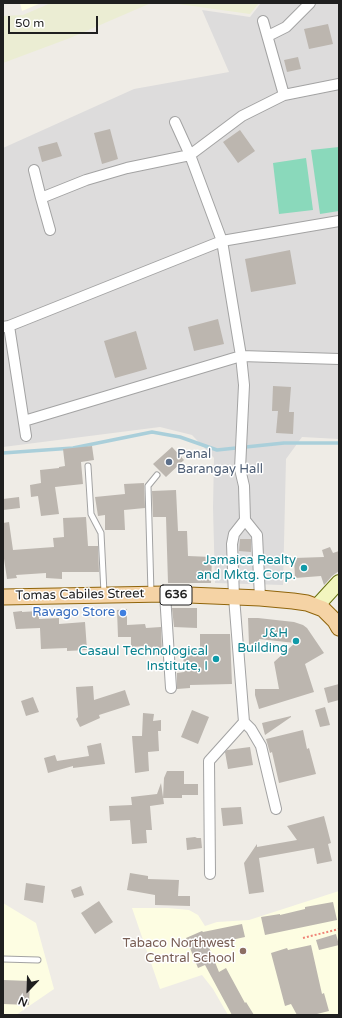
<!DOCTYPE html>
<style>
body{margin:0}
#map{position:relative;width:342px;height:1018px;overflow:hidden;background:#efece6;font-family:"Varela Round",sans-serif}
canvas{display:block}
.frame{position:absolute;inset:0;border:4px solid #1f1f1f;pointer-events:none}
.north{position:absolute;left:8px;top:970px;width:40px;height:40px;-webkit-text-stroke:3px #fff;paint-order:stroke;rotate:203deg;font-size:11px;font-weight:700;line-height:16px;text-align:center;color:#1f1f1f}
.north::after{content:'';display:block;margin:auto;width:14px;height:18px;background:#1f1f1f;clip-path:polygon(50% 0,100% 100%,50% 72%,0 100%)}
.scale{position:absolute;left:8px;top:16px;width:90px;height:18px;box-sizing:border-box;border:2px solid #1f1f1f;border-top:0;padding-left:5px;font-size:12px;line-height:14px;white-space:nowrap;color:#1f1f1f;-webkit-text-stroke:3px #fff;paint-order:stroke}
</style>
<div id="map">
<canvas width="342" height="1018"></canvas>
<div class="frame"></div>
<div class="north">N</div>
<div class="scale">50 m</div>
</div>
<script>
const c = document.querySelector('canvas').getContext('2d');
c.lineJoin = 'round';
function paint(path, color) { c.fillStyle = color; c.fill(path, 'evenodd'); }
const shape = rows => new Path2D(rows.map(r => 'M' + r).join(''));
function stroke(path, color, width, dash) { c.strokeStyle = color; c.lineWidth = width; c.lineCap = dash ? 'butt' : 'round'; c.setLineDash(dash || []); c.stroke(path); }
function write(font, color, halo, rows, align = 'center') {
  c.font = font + ' "Varela Round",sans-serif'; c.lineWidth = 3; c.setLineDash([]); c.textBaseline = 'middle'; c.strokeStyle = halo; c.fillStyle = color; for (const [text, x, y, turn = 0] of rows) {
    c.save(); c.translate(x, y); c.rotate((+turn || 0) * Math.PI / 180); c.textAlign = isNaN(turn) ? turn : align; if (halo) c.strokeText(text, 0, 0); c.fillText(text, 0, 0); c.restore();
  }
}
paint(shape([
 [261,3,339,3,339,439,302,437,286,459,283,585,215,583,213,508,214,458,192,435,160,427,3,447,3,148,134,89,229,72,202,10,250,17]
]), '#dddcdc');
paint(shape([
 [20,3,41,3,22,11],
 [339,891,339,1015,228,1015,213,989,202,975,160,989,132,908,168,908,189,910,198,915,205,926,217,922,249,920],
 [3,903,36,923,54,989,16,1015,3,1015]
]), '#fdfde2');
paint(shape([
 [51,3,151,3,70,38,3,63,3,16,23,15],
 [171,3,259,3,250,14]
]), '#ebedd3');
paint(shape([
 [339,147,339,211,320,214,311,150],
 [306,158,313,210,279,214,273,163]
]), '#8ad9bb');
stroke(shape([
 [3,453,73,448,152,432,180,437,217,450,284,443,339,443]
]), '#aacfda', 3.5);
paint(shape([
 [328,24,333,44,309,49,304,29],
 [298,57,301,69,287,72,284,60],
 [110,129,118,159,102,164,94,133],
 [240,130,255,151,238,163,223,142],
 [57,142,62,156,42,162,38,147],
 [290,250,296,284,251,292,245,259],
 [218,319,224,344,194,351,188,327],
 [136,331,147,369,115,378,104,341],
 [273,386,291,387,289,412,294,412,293,434,276,433,278,411,272,411],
 [92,446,94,460,81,462,83,484,55,487,59,514,41,516,38,496,31,497,30,485,41,483,40,470,59,468,59,467,65,466,63,449],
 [172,447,184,460,166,477,153,464],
 [144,483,145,508,124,510,125,530,105,530,105,515,98,516,95,497,125,494,124,484],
 [176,490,178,531,187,531,188,556,212,557,211,583,168,583,166,517,153,517,152,491],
 [19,497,20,508,3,510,3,499],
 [86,517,88,546,98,546,99,572,62,572,62,579,46,578,46,573,16,575,17,578,7,579,3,552,3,523,9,522,13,550,54,547,53,538,64,537,63,518],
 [240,539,251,539,251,552,239,551],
 [330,547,333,553,339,551,339,571,332,576,326,583,324,585,321,576,295,578,294,558,324,557,322,550],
 [172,608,197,608,197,628,174,627],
 [127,609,127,625,145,624,146,628,161,627,162,655,149,655,149,646,131,647,131,637,118,637,117,610],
 [22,611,22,612,38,611,39,619,59,618,59,624,85,622,87,650,67,651,67,648,41,649,40,628,16,629,13,612],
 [248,618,258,618,294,622,303,625,307,628,324,653,305,664,314,692,259,709,255,695,255,689,279,689,274,662,295,643,259,639,260,645,249,645],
 [200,634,230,634,232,684,190,685,190,688,177,689,177,673,184,672,183,651,200,650],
 [339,684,339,700,328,703,324,688],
 [93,686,94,700,125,690,130,705,99,715,100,718,80,727,76,719,78,717,76,687],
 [33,697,39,712,26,716,21,701],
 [325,707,330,725,320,727,315,710],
 [192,710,209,717,198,744,181,737],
 [143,713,154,714,153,721,161,720,161,731,158,731,159,751,148,752,149,771,135,773,132,736,142,736],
 [291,716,291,717,265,735,262,723],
 [303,730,307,749,309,748,316,774,279,783,272,752,270,753,266,739],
 [101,743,105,764,73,768,73,766,48,773,44,758,55,755,57,761,89,756,87,746],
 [250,747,253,765,228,769,225,752,227,750],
 [167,771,184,771,184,784,198,784,198,795,182,795,182,798,163,798,164,778],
 [161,783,164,804,150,806,152,830,146,830,147,843,132,844,130,820,110,821,109,806,132,805,131,797,157,794],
 [241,807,243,824,223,826,221,808],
 [324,816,331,843,328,844,332,861,317,864,314,848,259,858,264,892,249,894,244,863,257,844,257,847,297,840,287,826],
 [195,837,197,838,201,838,202,848,187,850,186,838],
 [130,873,148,876,148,879,179,880,178,896,190,896,190,906,155,905,155,895,127,890],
 [26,883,45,886,43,903,24,900],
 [81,886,84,895,74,898,71,890],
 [99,901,113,922,95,934,81,913],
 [333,902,337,920,265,935,261,917,280,914,280,915,305,909,305,907],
 [242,924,245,937,208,945,219,972,226,968,245,1003,246,1002,254,1015,232,1015,205,965,198,968,186,938,202,931,203,932],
 [336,934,339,945,319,950,316,940],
 [311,945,322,994,324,993,329,1011,313,1015,297,1015,291,1004,285,1006,271,953,287,948,288,950],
 [3,980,30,981,29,1005,3,1004]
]), '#bcb6af');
const lane = shape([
 [88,466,91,514,101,533,104,593],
 [151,593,148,486,157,475],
 [3,959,38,960]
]);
const street = shape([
 [268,36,286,27,310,3],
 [284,95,339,84],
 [175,122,190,155,242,116,284,95,263,21],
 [34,170,41,198,86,180,127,168,190,155,222,241,241,356,244,385,240,469,244,486,245,520,257,535,260,598],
 [41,198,50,230],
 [9,326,26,436],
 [3,327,9,326,222,241,339,221],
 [24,421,241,356,339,359],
 [245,520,234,534,232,544,234,597,244,722,251,729,261,746,276,809],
 [165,594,171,688],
 [210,874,209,761,244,722]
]);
const secondary = shape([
 [317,606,339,582]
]);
const primary = shape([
 [3,597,165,594,260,598,293,601,307,603,323,609,335,621,339,628]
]);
stroke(lane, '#a3a3a3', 7);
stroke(street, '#a3a3a3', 12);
stroke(secondary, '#65700d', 16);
stroke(primary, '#90650b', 17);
stroke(shape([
 [303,938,339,929]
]), '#f08477', 2, [2, 2]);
stroke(lane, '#fff', 5);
stroke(street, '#fff', 10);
stroke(secondary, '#f2f5bf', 14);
stroke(primary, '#f5d3a5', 15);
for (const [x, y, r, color] of [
 [169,462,4,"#5c6f8a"],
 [304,568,4,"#0f9aa8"],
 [123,613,4,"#3f7fe0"],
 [296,641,4,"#0f9aa8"],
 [216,659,4,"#0f9aa8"],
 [243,951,4,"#8d6e63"]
]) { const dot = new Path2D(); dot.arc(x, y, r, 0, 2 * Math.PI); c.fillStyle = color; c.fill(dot); stroke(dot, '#fff', 1.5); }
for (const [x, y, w] of [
 [176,595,32]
]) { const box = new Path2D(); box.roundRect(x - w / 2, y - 10, w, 20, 3); c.fillStyle = '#fff'; c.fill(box); stroke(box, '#1f1f1f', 1); }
write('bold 12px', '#1f1f1f', null, [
 ["636",176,595]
]);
write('13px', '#4e5e75', '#fff', [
 ["Panal",177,455],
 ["Barangay Hall",177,470]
], 'left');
write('13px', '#0d838f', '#fff', [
 ["Jamaica Realty",296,561],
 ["and Mktg. Corp.",296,576],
 ["J&H",288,634],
 ["Building",288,649],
 ["Casaul Technological",208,652],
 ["Institute, I",208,667]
], 'right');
write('13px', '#1f1f1f', '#fff', [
 ["Tomas Cabiles Street",80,595,-1]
]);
write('13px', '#366cbe', '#fff', [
 ["Ravago Store",115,613]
], 'right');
write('13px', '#785e54', '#fff', [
 ["Tabaco Northwest",235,944],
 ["Central School",235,959]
], 'right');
</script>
